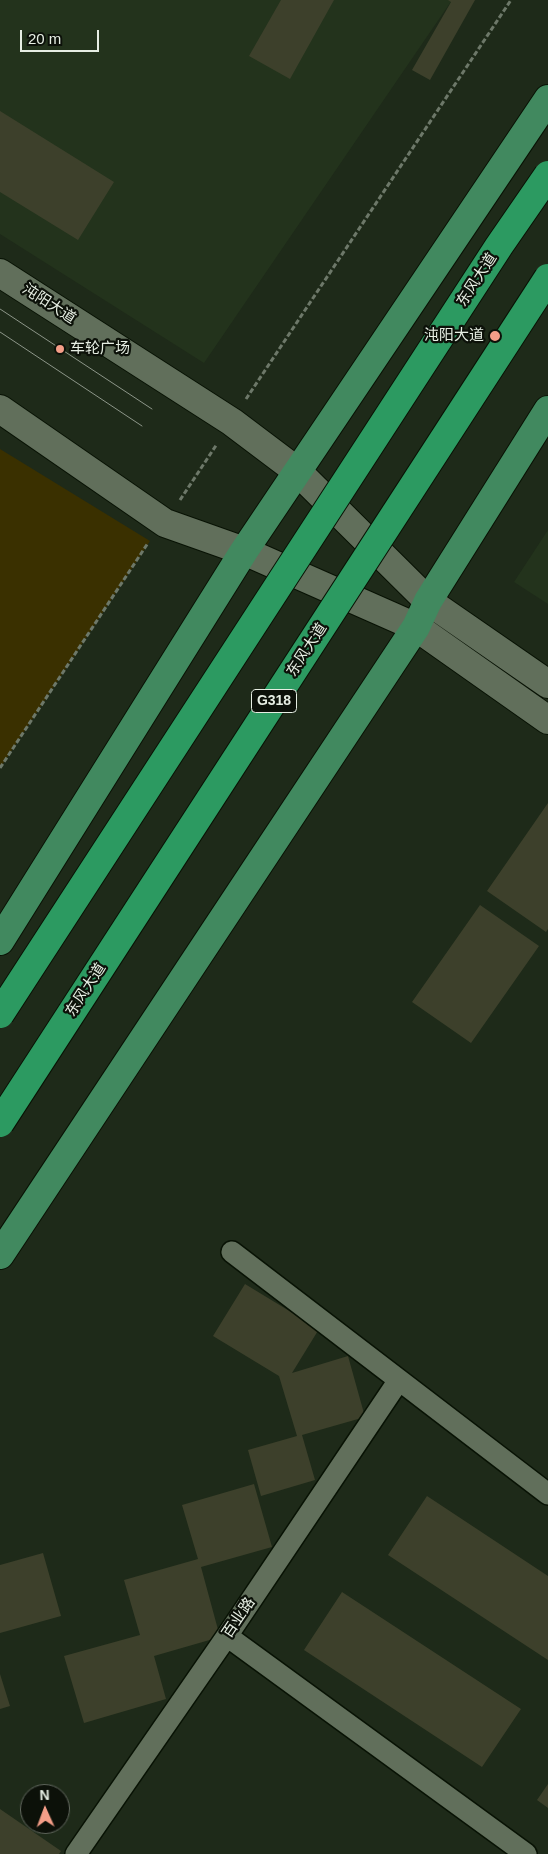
<!DOCTYPE html>
<meta charset="utf-8">
<style>
body{margin:0}
#map{position:relative;width:548px;height:1854px;overflow:hidden;background:#1e2a19;font-family:Helvetica,sans-serif}
canvas{display:block}
.north{position:absolute;left:20px;top:1784px;width:50px;height:50px;box-sizing:border-box;background:#0c1109;border:1px solid #636960;border-radius:50%;rotate:358deg;font-size:14px;font-weight:700;line-height:20px;text-align:center;color:#e6eee3}
.north::after{content:'';display:block;margin:auto;width:18px;height:22px;background:#f49e88;clip-path:polygon(50% 0,100% 100%,50% 72%,0 100%)}
.scale{position:absolute;left:20px;top:30px;width:79px;height:22px;box-sizing:border-box;border:2px solid #e6eee3;border-top:0;padding-left:6px;font-size:15px;line-height:18px;white-space:nowrap;color:#e6eee3;-webkit-text-stroke:4px #0c1109;paint-order:stroke}
</style>
<div id="map">
<canvas width="548" height="1854"></canvas>
<div class="north">N</div>
<div class="scale">20 m</div>
</div>
<script>
const c = document.querySelector('canvas').getContext('2d');
c.lineJoin = 'round';
function paint(path, color) { c.fillStyle = color; c.fill(path, 'evenodd'); }
const shape = rows => new Path2D(rows.map(r => 'M' + r).join(''));
function stroke(path, color, width, dash) { c.strokeStyle = color; c.lineWidth = width; c.lineCap = dash ? 'butt' : 'round'; c.setLineDash(dash || []); c.stroke(path); }
function write(font, color, halo, rows, align = 'center') {
  c.font = font + ' Helvetica,"Noto Sans SC",sans-serif'; c.lineWidth = 4.5; c.setLineDash([]); c.textBaseline = 'middle'; c.strokeStyle = halo; c.fillStyle = color; for (const [text, x, y, turn = 0] of rows) {
    c.save(); c.translate(x, y); c.rotate((+turn || 0) * Math.PI / 180); c.textAlign = isNaN(turn) ? turn : align; if (halo) c.strokeText(text, 0, 0); c.fillText(text, 0, 0); c.restore();
  }
}
paint(shape([
 [0,0,452,0,204,363,0,234],
 [548,530,548,604,514,582]
]), '#23331c');
paint(shape([
 [0,449,150,541,0,768]
]), '#3a3000');
paint(shape([
 [281,0,334,0,290,79,249,56],
 [448,0,475,0,430,80,412,70,451,2],
 [0,111,114,182,78,240,0,192],
 [548,803,548,929,546,932,487,891],
 [480,905,539,946,471,1043,412,1002],
 [245,1284,319,1329,292,1373,348,1356,365,1417,302,1435,315,1480,261,1496,248,1450,297,1436,279,1376,213,1336],
 [254,1484,272,1547,201,1567,220,1637,154,1656,166,1699,84,1723,64,1656,140,1635,124,1580,198,1559,182,1505],
 [427,1496,548,1576,548,1660,388,1555],
 [43,1553,61,1616,0,1633,0,1565],
 [342,1592,521,1709,482,1767,304,1650],
 [0,1674,10,1706,0,1709],
 [548,1784,548,1808,537,1800],
 [0,1809,61,1851,59,1854,0,1854]
]), '#3d402b');
const street = shape([
 [232,1252,548,1494],
 [227,1636,526,1854],
 [76,1854,227,1636,399,1380]
]);
const secondary = shape([
 [0,273,232,422,297,471,428,601,548,684],
 [0,409,165,523,244,551,416,627,548,720]
]);
const primary = shape([
 [0,941,244,551,548,99],
 [0,1255,416,627,428,601,548,410]
]);
stroke(street, '#081204', 24);
stroke(secondary, '#081204', 30);
stroke(primary, '#081204', 30);
stroke(shape([
 [246,399,511,0],
 [180,500,217,444],
 [0,768,148,543]
]), '#6d7869', 3, [5, 2.5]);
stroke(street, '#616f5b', 21);
stroke(secondary, '#616f5b', 28);
stroke(primary, '#41895f', 28);
stroke(shape([
 [0,309,152,409],
 [0,332,142,426]
]), '#8d9689', 1);
const highwayBridge = shape([
 [0,1014,499,246,548,175],
 [0,1123,548,278]
]);
stroke(highwayBridge, '#081204', 30, []);
stroke(highwayBridge, '#2c9a61', 28);
for (const [x, y, r, color] of [
 [495,336,6,"#f49e88"],
 [60,349,5,"#f49e88"]
]) { const dot = new Path2D(); dot.arc(x, y, r, 0, 2 * Math.PI); c.fillStyle = color; c.fill(dot); stroke(dot, '#0c1109', 2); }
for (const [x, y, w] of [
 [274,701,45]
]) { const box = new Path2D(); box.roundRect(x - w / 2, y - 11.5, w, 23, 4); c.fillStyle = '#0c1109'; c.fill(box); stroke(box, '#e6eee3', 1); }
write('bold 14px', '#e6eee3', null, [
 ["G318",274,701]
]);
write('15px', '#e6eee3', '#0c1109', [
 ["东风大道",477,280,-57],
 ["沌阳大道",49,304,33],
 ["东风大道",307,650,-57],
 ["东风大道",86,990,-57],
 ["百业路",239,1618,-56]
]);
write('15px', '#e6eee3', '#0c1109', [
 ["沌阳大道",484,336],
 ["车轮广场",70,349,"left"]
], 'right');
</script>
